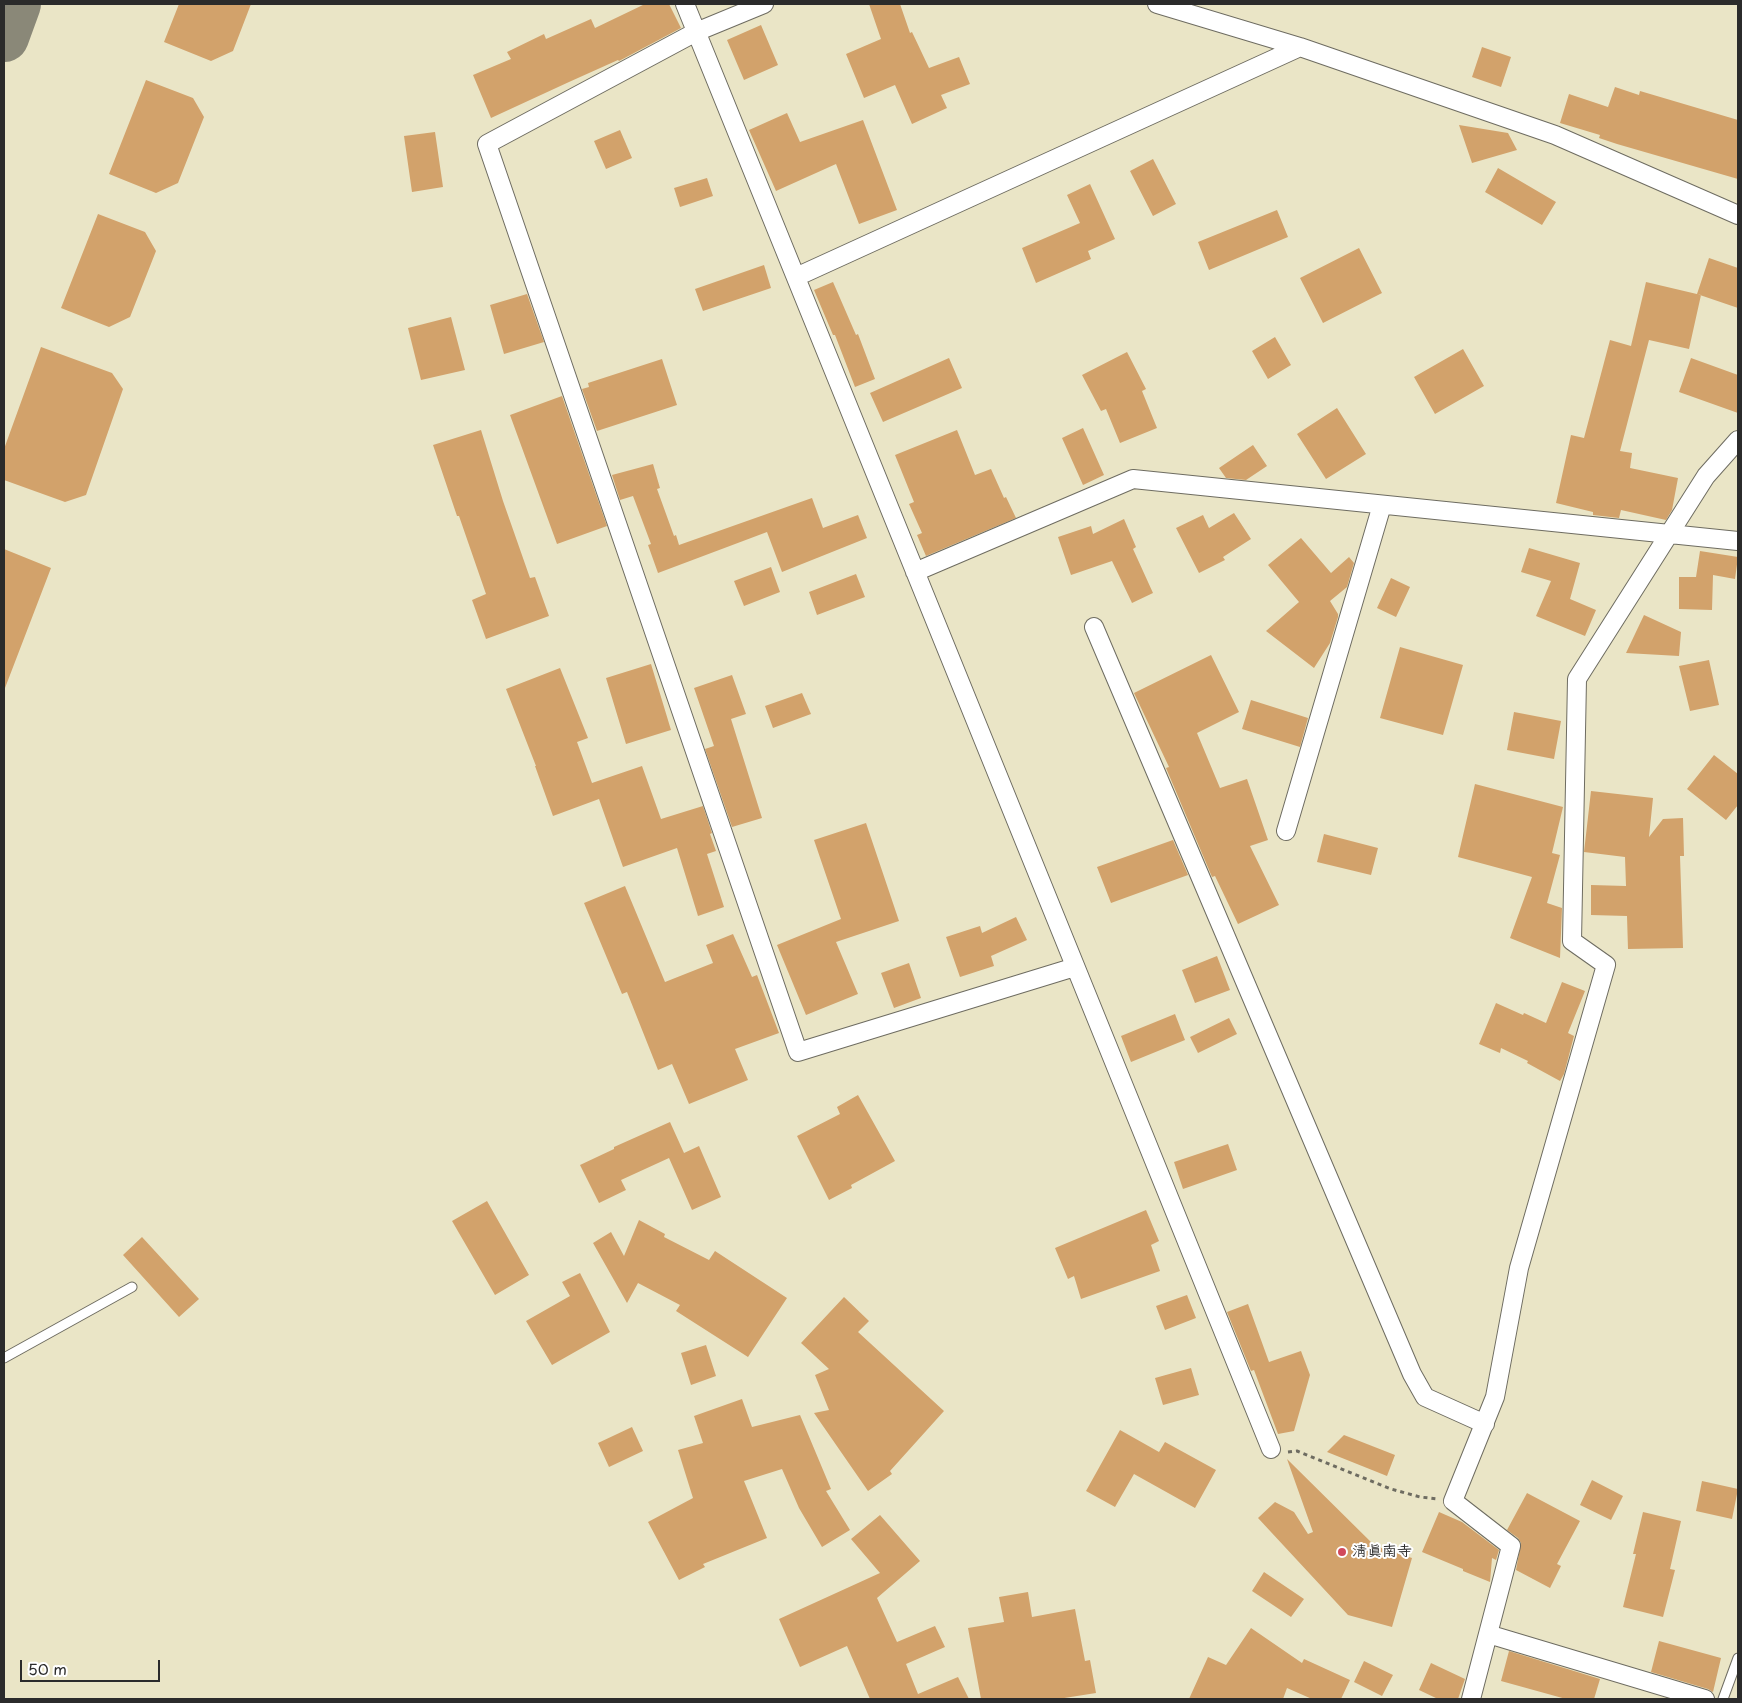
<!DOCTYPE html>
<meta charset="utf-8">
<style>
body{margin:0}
#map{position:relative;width:1742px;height:1703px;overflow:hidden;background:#eae5c6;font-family:"Playpen Sans",sans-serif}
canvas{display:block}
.frame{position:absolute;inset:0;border:5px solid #2b2b2b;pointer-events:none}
.scale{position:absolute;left:20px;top:1660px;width:140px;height:22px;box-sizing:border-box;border:2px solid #2b2b2b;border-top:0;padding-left:6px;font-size:15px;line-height:18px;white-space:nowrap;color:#2b2b2b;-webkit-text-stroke:4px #fff;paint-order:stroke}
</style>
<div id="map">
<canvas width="1742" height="1703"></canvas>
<div class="frame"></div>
<div class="scale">50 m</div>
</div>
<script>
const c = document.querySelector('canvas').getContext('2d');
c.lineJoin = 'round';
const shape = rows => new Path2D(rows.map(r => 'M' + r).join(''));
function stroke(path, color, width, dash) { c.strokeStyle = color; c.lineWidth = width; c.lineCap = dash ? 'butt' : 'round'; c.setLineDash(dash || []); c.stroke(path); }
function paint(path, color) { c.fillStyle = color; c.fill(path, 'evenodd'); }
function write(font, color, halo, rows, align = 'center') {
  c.font = font + ' "Playpen Sans","LXGW WenKai TC",sans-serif'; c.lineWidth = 4; c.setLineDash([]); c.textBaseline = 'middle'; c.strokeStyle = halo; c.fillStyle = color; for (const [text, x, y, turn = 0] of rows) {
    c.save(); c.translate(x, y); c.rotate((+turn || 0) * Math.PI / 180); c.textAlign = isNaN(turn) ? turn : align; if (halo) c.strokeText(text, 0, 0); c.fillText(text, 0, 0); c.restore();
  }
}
stroke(shape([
 [4,37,16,4]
]), '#8a8878', 50);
paint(shape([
 [179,4,251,4,233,51,211,61,164,42],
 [645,4,669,4,681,28,619,61,618,60,569,82,491,118,473,75,511,59,507,52,544,34,546,39,591,19,595,28],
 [869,4,900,4,910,33,912,32,929,68,959,57,970,84,941,95,947,108,912,124,895,85,864,98,846,54,881,39],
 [761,25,778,65,744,80,727,40],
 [1482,47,1511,57,1501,87,1472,77],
 [146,80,193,98,204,117,178,183,156,193,109,174],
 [1615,87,1639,95,1640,91,1738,120,1738,179,1617,144,1599,138,1600,135,1560,123,1569,94,1608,107],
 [787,113,800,142,863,120,897,210,859,224,836,164,776,191,749,130],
 [1459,125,1508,133,1517,150,1472,163],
 [620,130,632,158,606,169,594,141],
 [435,132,443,187,412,192,404,136],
 [1153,159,1176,204,1153,216,1130,171],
 [1498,168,1556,202,1542,225,1485,192],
 [707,178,713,196,680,207,674,188],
 [1090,184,1115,239,1088,251,1091,259,1036,283,1022,248,1080,223,1067,195],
 [1277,210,1288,237,1209,270,1198,242],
 [98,214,145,232,156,251,130,317,109,327,61,308],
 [1359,248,1382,293,1323,323,1300,278],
 [1709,258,1738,268,1738,308,1697,294],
 [764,265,771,288,703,311,695,289],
 [833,282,856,335,858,334,875,379,855,387,835,335,833,335,814,290],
 [1646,282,1701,295,1689,349,1649,340,1620,451,1632,453,1630,468,1678,478,1672,510,1666,520,1621,510,1619,518,1593,515,1593,512,1556,503,1571,435,1584,438,1610,340,1631,346],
 [527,294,544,342,504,354,490,305],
 [451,317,465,370,421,380,408,328],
 [1275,337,1291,365,1268,379,1252,351],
 [41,347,112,373,123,389,86,495,65,502,4,480,4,449],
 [1463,349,1484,386,1435,414,1414,377],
 [1127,352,1146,389,1142,391,1157,428,1120,443,1106,409,1101,411,1082,375],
 [949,358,962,388,883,422,870,393],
 [1691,358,1738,375,1738,413,1679,392],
 [662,359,677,405,597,431,582,389,589,387,588,383],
 [562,396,607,526,557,544,510,415],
 [1337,408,1366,454,1326,479,1297,434],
 [1083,428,1104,475,1083,485,1062,438],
 [481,430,503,501,530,578,535,577,549,616,486,639,472,600,486,594,459,516,457,516,433,445],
 [957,430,975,475,991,469,1004,498,1006,497,1016,518,926,556,917,535,922,533,909,504,914,502,895,455],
 [1253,445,1267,466,1246,480,1226,478,1219,468],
 [653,464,660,488,657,489,674,536,676,535,679,545,812,498,823,528,858,515,867,538,782,572,767,532,658,573,648,545,651,544,633,496,620,500,612,475],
 [1234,513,1251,539,1223,557,1225,560,1199,573,1176,528,1203,515,1209,528],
 [1124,519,1136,547,1133,549,1153,593,1132,603,1112,561,1071,575,1058,537,1091,526,1093,534],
 [1301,538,1331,573,1349,557,1354,563,1347,587,1330,601,1338,614,1338,617,1330,643,1314,668,1266,631,1299,602,1268,565],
 [1529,548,1580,563,1570,599,1596,610,1585,636,1536,616,1551,581,1521,572],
 [4,549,51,568,5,688,4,688],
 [1700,551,1738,557,1735,579,1713,575,1712,610,1679,609,1679,577,1696,577],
 [771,567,780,592,744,606,734,581],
 [856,574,865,597,817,615,809,592],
 [1391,578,1410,587,1396,617,1377,608],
 [1644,615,1681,632,1679,656,1626,653],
 [1400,647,1463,665,1443,735,1380,718],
 [1211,655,1239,712,1197,733,1220,788,1247,779,1268,840,1250,846,1279,905,1238,924,1215,876,1212,877,1166,768,1169,767,1134,693],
 [1709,660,1719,705,1690,711,1679,666],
 [651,664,671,730,626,744,606,678],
 [560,668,588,738,577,742,592,783,642,766,661,819,703,806,712,833,710,834,716,851,707,854,724,907,698,916,677,848,623,867,599,799,553,816,535,766,536,766,506,689],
 [732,675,746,714,731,719,762,818,732,827,705,749,714,746,694,688],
 [802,693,811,714,773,728,765,706],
 [1251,700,1308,718,1300,747,1242,729],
 [1514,712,1561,721,1554,759,1507,750],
 [1714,755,1738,774,1738,805,1726,820,1687,789],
 [1475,784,1563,807,1552,853,1560,855,1547,903,1562,908,1560,958,1510,938,1532,877,1458,857],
 [1591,791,1653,798,1649,837,1663,819,1683,818,1684,856,1680,856,1683,948,1628,949,1627,916,1591,915,1591,885,1626,886,1625,857,1584,852],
 [866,823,899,921,836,942,858,994,806,1015,777,945,841,919,814,840],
 [1324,834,1378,848,1371,875,1317,862],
 [1173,840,1188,875,1111,903,1097,867],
 [625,886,665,982,713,963,706,945,733,934,752,977,757,975,779,1033,735,1049,748,1080,689,1104,672,1064,658,1070,627,992,622,994,584,903],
 [1016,917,1027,940,991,956,994,966,960,977,946,937,980,926,982,933],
 [1217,956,1230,990,1195,1003,1182,970],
 [909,963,921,998,894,1008,881,973],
 [1562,982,1585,991,1568,1033,1574,1036,1564,1074,1560,1081,1527,1063,1528,1061,1501,1048,1500,1053,1479,1044,1496,1003,1523,1015,1524,1013,1546,1023],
 [1175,1014,1185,1040,1131,1062,1121,1036],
 [1229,1018,1237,1034,1198,1053,1190,1037],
 [858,1095,895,1161,851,1185,852,1188,829,1200,797,1136,840,1114,837,1107],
 [670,1122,684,1153,699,1146,721,1197,692,1210,669,1158,621,1180,626,1190,599,1203,580,1165,614,1149,614,1147],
 [1228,1144,1237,1170,1183,1189,1174,1162],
 [487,1201,529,1275,495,1295,452,1221],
 [1146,1210,1159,1241,1151,1245,1160,1271,1081,1299,1074,1276,1068,1279,1055,1248],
 [639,1220,665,1234,664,1237,709,1260,715,1251,787,1298,748,1357,676,1311,680,1305,638,1283,627,1303,593,1243,611,1232,624,1256],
 [142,1237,199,1299,179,1317,123,1255],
 [580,1273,610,1332,552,1365,526,1321,570,1296,562,1282],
 [1187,1295,1196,1318,1165,1330,1156,1306],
 [844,1297,869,1321,858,1332,944,1411,890,1471,892,1474,868,1491,814,1413,829,1410,815,1375,829,1369,801,1343],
 [1248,1304,1269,1362,1301,1351,1310,1375,1294,1431,1278,1434,1254,1370,1251,1371,1227,1312],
 [706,1345,716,1376,691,1385,681,1353],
 [1191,1368,1199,1395,1163,1405,1155,1378],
 [742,1399,752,1427,800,1415,831,1489,826,1491,850,1530,822,1547,799,1508,782,1469,744,1481,767,1538,703,1564,705,1567,679,1580,648,1522,693,1498,678,1450,703,1443,694,1416],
 [632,1427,643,1451,609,1467,598,1443],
 [1120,1430,1159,1452,1165,1442,1216,1470,1195,1508,1134,1474,1115,1507,1086,1491],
 [1344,1435,1395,1455,1387,1476,1327,1452],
 [1287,1459,1375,1546,1412,1558,1392,1627,1348,1615,1258,1518,1275,1502,1294,1512,1308,1534,1313,1532],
 [1592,1480,1623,1496,1611,1520,1580,1505],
 [1702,1481,1738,1489,1732,1519,1696,1511],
 [1527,1493,1580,1521,1557,1564,1561,1566,1550,1588,1516,1570,1521,1543,1518,1538,1507,1530],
 [1439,1512,1462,1522,1499,1550,1496,1560,1492,1558,1490,1582,1463,1571,1463,1569,1422,1552],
 [1643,1512,1681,1521,1670,1569,1675,1570,1663,1617,1623,1607,1636,1554,1633,1554],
 [880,1515,920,1561,877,1598,897,1642,935,1626,945,1647,906,1664,918,1694,958,1677,969,1699,870,1699,847,1646,800,1667,779,1619,880,1573,851,1539],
 [1264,1572,1304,1599,1291,1617,1252,1591],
 [1028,1592,1032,1617,1075,1609,1085,1661,1090,1660,1096,1693,1058,1699,981,1699,968,1628,1004,1622,999,1597],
 [1251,1628,1302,1663,1304,1659,1350,1680,1341,1699,1312,1699,1287,1688,1283,1699,1189,1699,1208,1657,1226,1665],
 [1659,1641,1721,1658,1713,1692,1708,1689,1651,1672],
 [1509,1651,1600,1679,1594,1699,1566,1699,1501,1681],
 [1364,1661,1393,1675,1382,1696,1354,1682],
 [1431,1663,1465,1679,1458,1699,1438,1699,1419,1690]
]), '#d2a26b');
const lane = shape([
 [4,1358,132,1287],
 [1723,1699,1738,1658]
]);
const street = shape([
 [685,4,1271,1449],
 [764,4,696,32,487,144,798,1052,1075,967],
 [1157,4,1300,47,1555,135,1738,215],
 [796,277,1300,47],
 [915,572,1133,479,1738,541],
 [1094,627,1412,1374,1425,1397,1485,1424],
 [1286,831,1382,505],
 [1488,1634,1705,1699],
 [1471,1699,1511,1546,1453,1501,1495,1397,1519,1268,1606,965,1572,941,1577,679,1706,476,1738,440]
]);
stroke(lane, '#6e6c61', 11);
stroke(street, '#6e6c61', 20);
stroke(shape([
 [1288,1452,1297,1451,1391,1489,1420,1497,1438,1499]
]), '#6e6c61', 3, [4, 4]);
stroke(lane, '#fff', 9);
stroke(street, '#fff', 18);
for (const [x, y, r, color] of [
 [1342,1552,5,"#d1495b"]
]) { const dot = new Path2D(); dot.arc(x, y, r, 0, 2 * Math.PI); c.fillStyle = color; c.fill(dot); stroke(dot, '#fff', 2); }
write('15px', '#2b2b2b', '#fff', [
 ["清真南寺",1352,1552]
], 'left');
</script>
